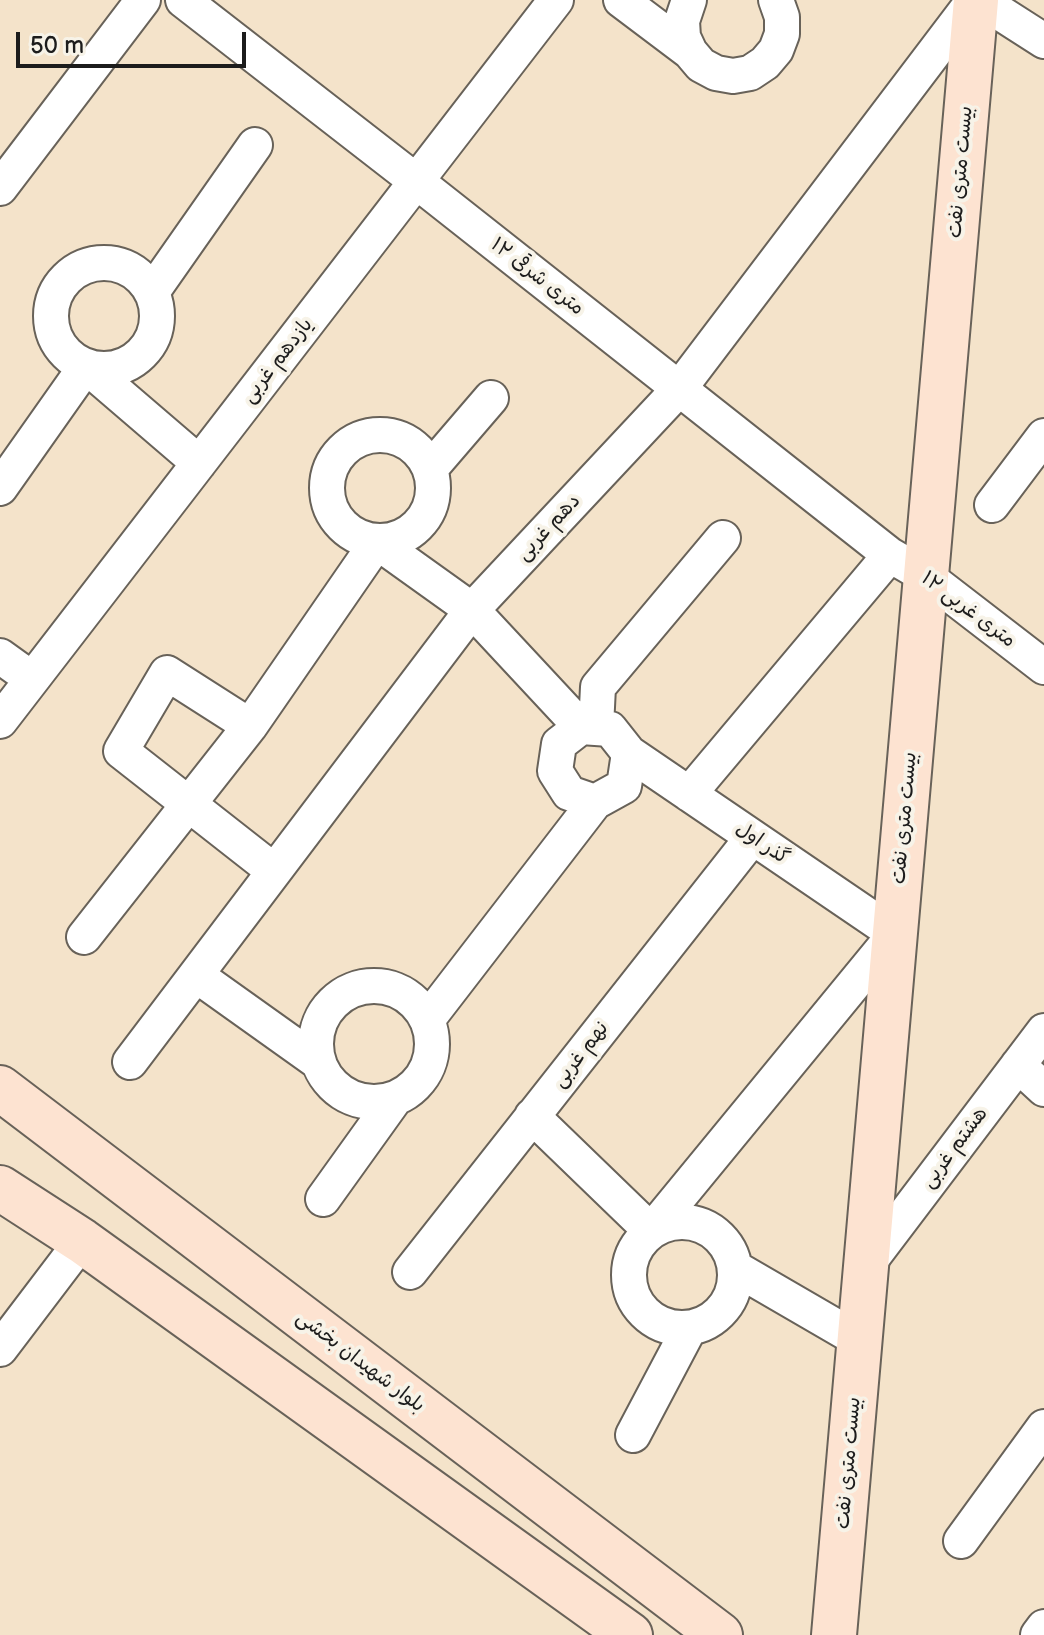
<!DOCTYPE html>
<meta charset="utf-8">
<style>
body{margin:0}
#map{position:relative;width:1044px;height:1635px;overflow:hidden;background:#f4e3ca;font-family:"Balsamiq Sans",sans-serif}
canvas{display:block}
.scale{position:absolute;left:16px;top:32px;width:230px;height:36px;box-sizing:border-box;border:4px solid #1c1c1c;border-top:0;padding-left:10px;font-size:24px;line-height:28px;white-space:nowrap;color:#1c1c1c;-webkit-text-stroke:6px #f7f3e8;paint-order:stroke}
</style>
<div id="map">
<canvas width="1044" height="1635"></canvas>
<div class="scale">50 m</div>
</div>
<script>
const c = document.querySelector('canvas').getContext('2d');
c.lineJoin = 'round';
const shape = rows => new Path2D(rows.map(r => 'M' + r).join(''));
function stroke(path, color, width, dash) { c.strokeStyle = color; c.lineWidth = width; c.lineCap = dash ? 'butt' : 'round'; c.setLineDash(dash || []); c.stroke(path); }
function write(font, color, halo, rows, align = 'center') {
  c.font = font + ' "Balsamiq Sans","Playpen Sans Arabic",sans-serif'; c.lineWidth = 8; c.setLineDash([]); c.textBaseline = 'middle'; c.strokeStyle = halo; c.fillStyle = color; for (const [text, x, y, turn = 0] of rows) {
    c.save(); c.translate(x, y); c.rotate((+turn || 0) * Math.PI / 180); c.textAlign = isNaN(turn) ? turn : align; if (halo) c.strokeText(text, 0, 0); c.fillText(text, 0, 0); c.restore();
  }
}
const street = shape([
 [183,0,416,181,890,555,926,576,1044,667],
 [621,0,690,52],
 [689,0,682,21,683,37,690,52,701,65,716,73,733,76,750,73,765,63,776,50,782,34,782,17,776,0],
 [980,0,1044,41],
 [0,188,143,0],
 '51 316a53 53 0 1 1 106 0a53 53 0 1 1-106 0Z',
 [152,292,255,145],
 '327 488a53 53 0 1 1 106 0a53 53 0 1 1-106 0Z',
 [430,469,491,398],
 [0,488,86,366,199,463],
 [992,505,1044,436],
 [0,656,32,679],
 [0,721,556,0],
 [250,726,167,673,121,751,274,871],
 [596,727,598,687,723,538],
 [689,794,890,555],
 [84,937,250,726,377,542,472,610,581,727],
 [196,975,318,1062],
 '316 1044a58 58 0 1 1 116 0a58 58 0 1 1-116 0Z',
 [427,1020,595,802],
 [130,1062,472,610,679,389,974,0],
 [1018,1065,1044,1089],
 [532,1116,651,1231,895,934,629,753,610,729,581,727,559,744,555,771,569,793,595,802,624,786,629,753],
 [323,1199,394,1100],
 '629 1275a53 53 0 1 1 106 0a53 53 0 1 1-106 0Z',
 [866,1266,1044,1031],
 [735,1268,859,1340],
 [410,1272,752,838],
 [0,1349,82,1241],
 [633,1435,689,1329],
 [961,1541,1044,1427],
 [1038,1635,1044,1627]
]);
const secondary = shape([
 [0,1088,720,1635],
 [0,1188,82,1241,630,1635],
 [834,1635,976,0]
]);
stroke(street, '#686259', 38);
stroke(secondary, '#686259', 48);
stroke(street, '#fff', 34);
stroke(secondary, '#fde3d1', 44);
write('20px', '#1c1c1c', '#f7f3e8', [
 ["بیست متری نفت",961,172,-85],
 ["۱۲ متری شرقی",537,277,38],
 ["یازدهم غربی",278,361,-52],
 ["دهم غربی",549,528,-47],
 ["۱۲ متری غربی",968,610,37],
 ["بیست متری نفت",905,818,-85],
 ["گذر اول",762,844,34],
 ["نهم غربی",581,1055,-52],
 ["هشتم غربی",955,1148,-53],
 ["بلوار شهیدان بخشی",360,1362,37],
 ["بیست متری نفت",849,1463,-85]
]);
</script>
